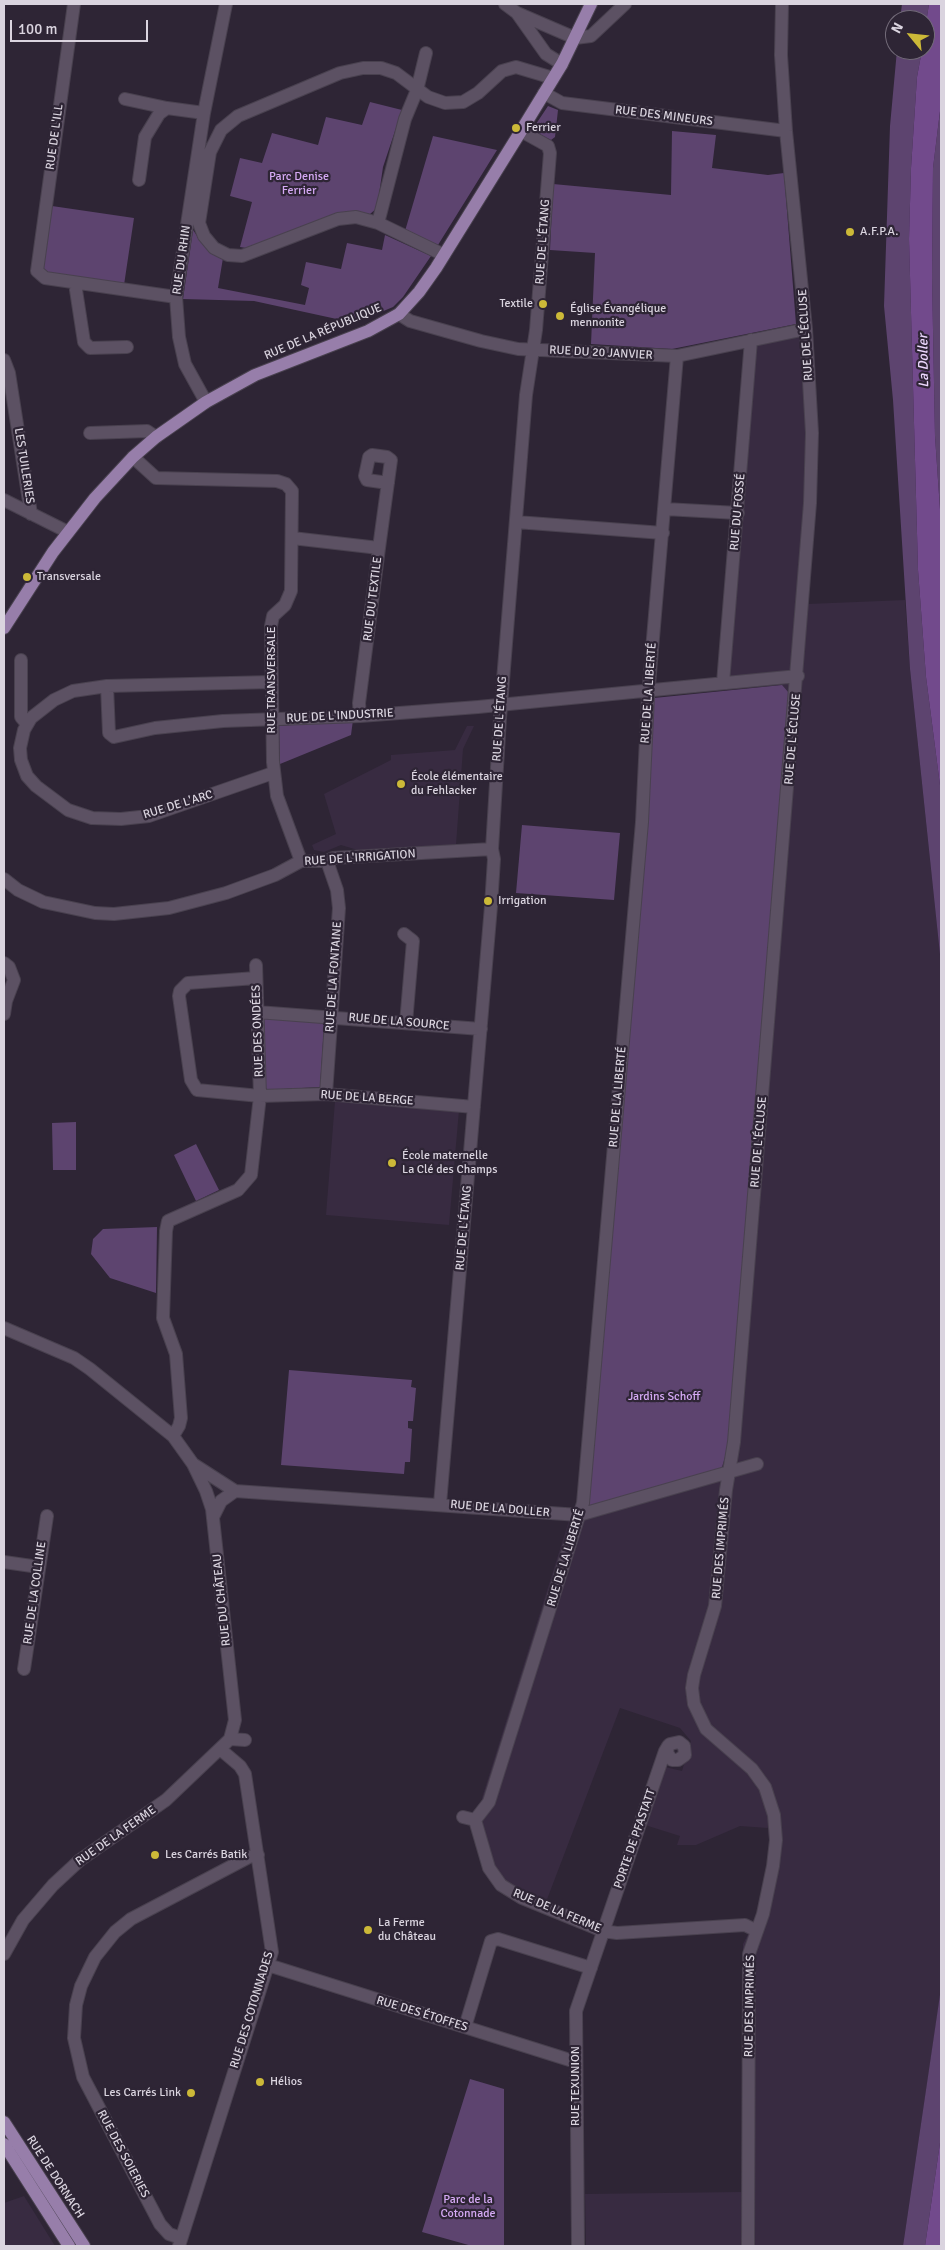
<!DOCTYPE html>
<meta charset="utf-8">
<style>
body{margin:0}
#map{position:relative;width:945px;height:2250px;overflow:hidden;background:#2e2535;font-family:Signika,sans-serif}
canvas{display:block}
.frame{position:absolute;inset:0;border:5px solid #dad4df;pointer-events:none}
.north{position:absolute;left:885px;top:10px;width:50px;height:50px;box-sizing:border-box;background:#2e2535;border:1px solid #736b79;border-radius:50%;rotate:298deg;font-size:14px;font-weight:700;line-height:20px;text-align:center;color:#dad4df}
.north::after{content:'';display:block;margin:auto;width:18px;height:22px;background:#ccb938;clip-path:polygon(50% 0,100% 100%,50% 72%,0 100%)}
.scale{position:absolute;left:10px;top:20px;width:138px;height:22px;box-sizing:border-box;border:2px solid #dad4df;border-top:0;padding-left:6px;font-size:15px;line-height:18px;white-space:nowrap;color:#dad4df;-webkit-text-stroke:4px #2e2535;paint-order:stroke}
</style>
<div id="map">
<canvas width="945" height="2250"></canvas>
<div class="frame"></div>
<div class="north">N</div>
<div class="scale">100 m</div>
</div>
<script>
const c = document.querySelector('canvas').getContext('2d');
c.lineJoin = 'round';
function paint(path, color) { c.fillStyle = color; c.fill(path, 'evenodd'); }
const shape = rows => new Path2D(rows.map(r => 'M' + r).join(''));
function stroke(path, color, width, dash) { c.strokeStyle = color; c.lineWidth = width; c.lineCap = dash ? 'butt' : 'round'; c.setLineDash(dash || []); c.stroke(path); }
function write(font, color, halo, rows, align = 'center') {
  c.font = font + ' Signika,sans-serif'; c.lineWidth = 4.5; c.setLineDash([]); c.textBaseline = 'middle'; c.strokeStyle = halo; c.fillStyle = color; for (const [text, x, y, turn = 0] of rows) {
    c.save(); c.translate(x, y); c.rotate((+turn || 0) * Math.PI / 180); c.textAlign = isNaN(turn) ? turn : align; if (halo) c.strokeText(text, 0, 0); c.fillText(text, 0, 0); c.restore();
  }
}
paint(shape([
 [813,332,817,432,808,604,905,600,910,669,941,964,941,1990,903,2246,586,2246,585,2194,742,2192,743,1944,758,1915,770,1851,768,1828,740,1826,696,1845,677,1845,680,1836,645,1825,665,1767,682,1771,691,1741,680,1728,620,1708,546,1902,514,1889,503,1880,493,1867,482,1825,482,1798,572,1511,721,1470,782,685,727,690,754,351,759,344],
 [467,726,474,726,463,749,456,845,361,851,341,845,324,852,314,850,312,845,336,834,324,794,391,760,391,755,455,750],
 [335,1101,459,1110,449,1225,326,1215],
 [24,2196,55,2246,4,2246,4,2203]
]), '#382b41');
paint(shape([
 [902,4,929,4,925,29,925,20,900,20],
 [897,50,922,50,917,77,911,168,909,239,918,570,926,677,941,793,941,964,910,669,893,400,884,306,890,126],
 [370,102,402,110,383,167,377,208,370,214,348,211,246,248,240,247,252,202,230,196,240,158,262,163,272,133,318,145,326,117,362,125],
 [941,103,941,524,935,436,932,276,933,168],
 [548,106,558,110,555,137,551,140,534,132,534,127],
 [672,131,716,135,712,168,768,175,784,173,796,324,672,349,591,344,595,253,550,250,553,184,671,195],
 [433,136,497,150,438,245,405,231],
 [52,206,134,218,124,285,45,272,43,267],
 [193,230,204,246,223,258,218,288,305,305,309,288,301,285,306,262,341,269,347,243,382,250,385,235,431,256,403,297,393,307,355,323,254,301,183,299],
 [782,685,789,693,730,1441,721,1470,586,1507,654,698],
 [353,720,351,735,280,764,279,726],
 [522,825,620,833,614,900,516,893],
 [264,1018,320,1020,324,1026,320,1087,266,1090],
 [76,1122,76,1170,53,1170,52,1123],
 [196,1144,219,1190,196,1201,174,1155],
 [157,1227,156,1293,110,1278,91,1254,93,1239,103,1229],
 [289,1370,412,1380,411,1387,416,1388,413,1421,408,1421,408,1428,412,1429,410,1462,405,1462,404,1474,281,1465],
 [941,1988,941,2136,925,2246,903,2246],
 [470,2079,504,2089,504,2246,472,2246,422,2232]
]), '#5d446f');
paint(shape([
 [929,4,941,4,941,103,933,168,932,276,935,436,941,524,941,793,926,677,918,570,909,239,911,168,917,77,922,50,925,50,925,29],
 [941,2136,941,2246,925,2246]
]), '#724a8c');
const minor = shape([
 [74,4,37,271,45,278,176,297],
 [505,4,517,13,575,38,591,36,625,4],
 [517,13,546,54,562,64],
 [544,93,562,103,786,131],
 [125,99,167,108],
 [139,180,145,137,159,114,167,108,204,113],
 [378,223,405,119,417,90,426,53],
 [444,255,378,223,356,217,338,219,242,256,228,255,214,248,204,236,199,223,210,152,221,130,238,116,340,73,363,68,381,68,396,73,428,97,445,103,463,102,478,93,502,71,516,67,553,78],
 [77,283,76,290,84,342,90,348,127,347],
 [399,314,410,321,481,341,518,349,677,356,806,329],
 [4,360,9,373,31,514],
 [206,402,185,364,179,337,176,297,204,113,226,4],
 [90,433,147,431,156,437],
 [133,457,156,478,277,481,286,484,292,491,291,591,285,605,273,616,271,626,273,762,277,796,301,861],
 [4,500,68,532],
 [665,509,738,513],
 [516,522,663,533],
 [292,538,379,548],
 [21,660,21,717,27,724],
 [272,682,107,686,73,691,54,700,31,718,24,730,20,748,21,760,27,776,36,786,68,810,92,818,121,819,149,816,273,773],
 [723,683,751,340],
 [107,686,109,733,114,737,155,728,223,721,360,716,478,707,798,676],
 [360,716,359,703,379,548,391,460,387,457,372,455,369,457,365,476,367,480,388,483],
 [4,879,18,890,43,902,95,913,114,914,169,908,226,893,275,875,301,861,327,861,333,858,492,849],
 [404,934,413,941,406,1023],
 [4,963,9,967,14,980,6,1001,4,1014],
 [256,978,188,983,180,991,179,996,191,1080,197,1090,260,1096,326,1094,474,1107],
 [257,1012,481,1029],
 [326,1094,339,908,337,890,327,861],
 [4,1328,74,1358,90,1369,173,1436,193,1464,206,1491,212,1509,235,1720,230,1739],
 [173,1436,179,1426,181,1418,176,1354,163,1318,166,1231,168,1221,238,1190,251,1175,260,1096,256,965],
 [193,1464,235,1491,579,1515,757,1464],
 [440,1504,491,906,494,859,492,849,500,718,526,395,536,330,550,153,548,146,521,131],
 [213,1517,221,1501,235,1491],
 [4,1562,39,1567],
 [24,1669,47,1516],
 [463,1817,475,1820,489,1868,501,1885,522,1898,603,1931,617,1933,745,1925,757,1931],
 [475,1820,489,1802,583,1503,642,822,648,697,677,356],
 [4,1954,23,1920,53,1885,80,1860,166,1800,230,1739,245,1740],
 [268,1965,576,2062],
 [465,2027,491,1941,498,1939,591,1968],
 [181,2238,169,2234,160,2224,83,2077,74,2038,76,2005,81,1986,95,1957,115,1932,131,1919,249,1857,258,1855],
 [179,2246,272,1952,245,1774,240,1766,220,1749],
 [578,2246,576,2011,665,1751,668,1746,670,1744,679,1742,684,1746,685,1755,678,1760,672,1760,667,1753,668,1746],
 [748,2246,749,1954,763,1914,773,1866,776,1840,774,1815,765,1787,752,1769,706,1729,694,1704,692,1688,694,1675,715,1606,726,1490,734,1442,810,503,812,433,806,329,786,131,781,55,782,4]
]);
const major = shape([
 [4,628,53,552,95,498,133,457,156,437,206,402,255,375,368,331,399,314,419,292,436,268,521,131,562,64,591,4],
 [4,2122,84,2246],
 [4,2144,69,2246]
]);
stroke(minor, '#49414f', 14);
stroke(major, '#49414f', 14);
stroke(minor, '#5c5163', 12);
stroke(major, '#977eaa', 12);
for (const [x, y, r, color] of [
 [516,128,5,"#ccb938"],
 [850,232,5,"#ccb938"],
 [543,304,5,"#ccb938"],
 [560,316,5,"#ccb938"],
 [27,577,5,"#ccb938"],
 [401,784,5,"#ccb938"],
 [488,901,5,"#ccb938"],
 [392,1163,5,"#ccb938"],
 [155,1855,5,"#ccb938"],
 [368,1930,5,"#ccb938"],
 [260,2082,5,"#ccb938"],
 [191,2093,5,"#ccb938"]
]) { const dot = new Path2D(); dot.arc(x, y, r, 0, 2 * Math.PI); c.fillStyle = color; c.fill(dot); stroke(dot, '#2e2535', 2); }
write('12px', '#dad4df', '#2e2535', [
 ["RUE DES MINEURS",664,116,7],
 ["RUE DE L'ILL",55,137,-82],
 ["RUE DE L'ÉTANG",543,242,-86],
 ["RUE DU RHIN",182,260,-82],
 ["RUE DE LA RÉPUBLIQUE",323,332,-23],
 ["RUE DE L'ÉCLUSE",806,335,-94],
 ["RUE DU 20 JANVIER",601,353,3],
 ["LES TUILERIES",24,466,81],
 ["RUE DU FOSSÉ",738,512,-85],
 ["RUE DU TEXTILE",373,599,-83],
 ["RUE TRANSVERSALE",272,680,-90],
 ["RUE DE LA LIBERTÉ",649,693,-86],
 ["RUE DE L'INDUSTRIE",340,716,-3],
 ["RUE DE L'ÉTANG",500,719,-86],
 ["RUE DE L'ÉCLUSE",793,739,-85],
 ["RUE DE L'ARC",178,805,-17],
 ["RUE DE L'IRRIGATION",360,858,-4],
 ["RUE DE LA FONTAINE",334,977,-86],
 ["RUE DE LA SOURCE",399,1022,5],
 ["RUE DES ONDÉES",258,1031,-92],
 ["RUE DE LA LIBERTÉ",618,1097,-85],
 ["RUE DE LA BERGE",367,1098,4],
 ["RUE DE L'ÉCLUSE",759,1142,-85],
 ["RUE DE L'ÉTANG",464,1228,-85],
 ["RUE DE LA DOLLER",500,1509,5],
 ["RUE DES IMPRIMÉS",721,1548,-85],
 ["RUE DE LA LIBERTÉ",566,1558,-73],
 ["RUE DE LA COLLINE",35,1593,-82],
 ["RUE DU CHÂTEAU",222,1600,-96],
 ["RUE DE LA FERME",116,1836,-35],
 ["PORTE DE PFASTATT",635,1839,-71],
 ["RUE DE LA FERME",557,1911,23],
 ["RUE DES IMPRIMÉS",750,2006,-89],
 ["RUE DES COTONNADES",252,2010,-73],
 ["RUE DES ÉTOFFES",422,2014,17],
 ["RUE TEXUNION",576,2086,-90],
 ["RUE DES SOIERIES",123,2154,62],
 ["RUE DE DORNACH",55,2177,57]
]);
write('12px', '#dad4df', '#2e2535', [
 ["Ferrier",526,128],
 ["A.F.P.A.",860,232],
 ["Textile",533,304,"right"],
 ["Église Évangélique",570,309],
 ["mennonite",570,323],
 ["Transversale",37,577],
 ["École élémentaire",411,777],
 ["du Fehlacker",411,791],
 ["Irrigation",498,901],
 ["École maternelle",402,1156],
 ["La Clé des Champs",402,1170],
 ["Les Carrés Batik",165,1855],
 ["La Ferme",378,1923],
 ["du Château",378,1937],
 ["Hélios",270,2082],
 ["Les Carrés Link",181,2093,"right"]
], 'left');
write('12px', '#d5a9f4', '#2e2535', [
 ["Parc Denise",299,177],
 ["Ferrier",299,191],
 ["Jardins Schoff",664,1397],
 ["Parc de la",468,2200],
 ["Cotonnade",468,2214]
]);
write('italic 14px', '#ecd7fd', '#2e2535', [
 ["La Doller",924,361,-91]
]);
</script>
